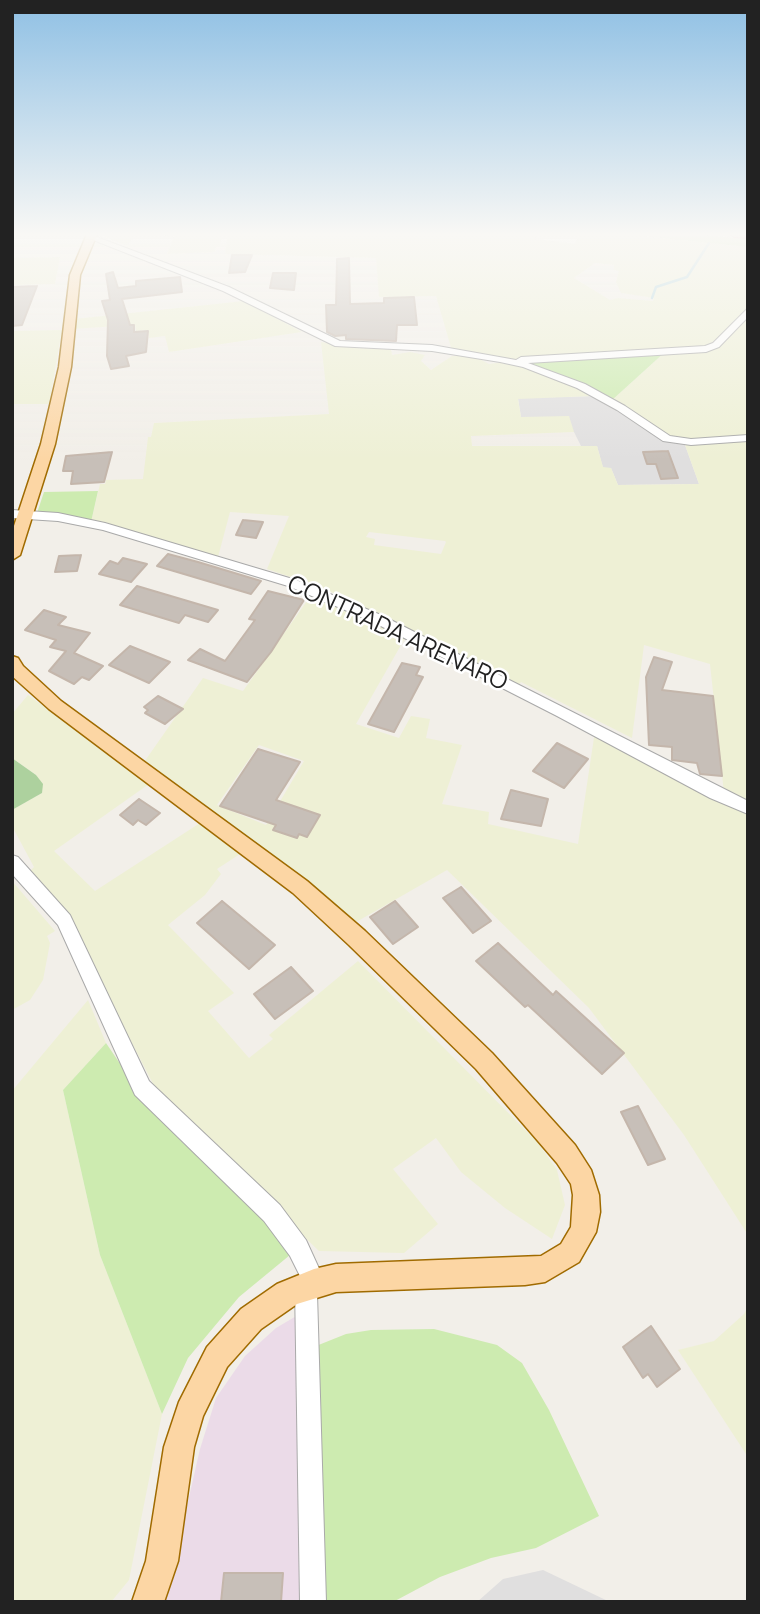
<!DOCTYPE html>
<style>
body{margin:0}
#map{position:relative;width:760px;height:1614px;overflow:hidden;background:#f2efe9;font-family:Manrope,sans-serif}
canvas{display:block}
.frame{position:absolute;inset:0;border:14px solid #222;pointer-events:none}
</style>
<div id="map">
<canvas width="760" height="1614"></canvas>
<div class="frame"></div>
</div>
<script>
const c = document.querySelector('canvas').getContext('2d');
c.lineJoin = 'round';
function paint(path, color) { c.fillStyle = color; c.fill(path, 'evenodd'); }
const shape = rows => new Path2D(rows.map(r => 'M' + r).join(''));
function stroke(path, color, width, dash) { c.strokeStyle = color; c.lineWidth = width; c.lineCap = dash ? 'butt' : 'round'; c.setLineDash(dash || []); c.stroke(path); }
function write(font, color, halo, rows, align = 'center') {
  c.font = font + ' Manrope,sans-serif'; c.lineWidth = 5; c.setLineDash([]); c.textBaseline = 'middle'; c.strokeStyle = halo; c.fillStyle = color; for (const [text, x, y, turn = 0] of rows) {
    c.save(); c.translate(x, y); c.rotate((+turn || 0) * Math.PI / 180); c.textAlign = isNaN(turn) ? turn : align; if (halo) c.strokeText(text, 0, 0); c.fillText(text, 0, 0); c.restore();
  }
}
paint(shape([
 [597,396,668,440,685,445,699,484,618,485,611,468,603,468,597,446,581,446,574,432,521,417,518,398],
 [543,1570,610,1602,477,1602,503,1579]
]), '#e0dfdf');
paint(shape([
 [298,1315,306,1602,165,1602,200,1449,216,1398,245,1356,276,1328]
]), '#ebdbe8');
paint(shape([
 [98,234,222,234,220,247,216,247,215,252,167,254,174,236,136,234,127,246],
 [228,234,538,234,535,239,575,244,580,234,624,234,748,247,748,307,710,346,508,360,452,351,436,296,379,297,376,258,225,254],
 [595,263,614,265,614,270,619,271,616,282,621,293,654,298,653,301,618,298,610,300,574,278],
 [60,257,55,284,12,285,12,258],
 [244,301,302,332,169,352,165,336,149,338,148,330,136,331,135,325,72,329,74,319],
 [748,317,748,437,677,441,611,401,665,352,706,350],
 [62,330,49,404,12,404,12,331],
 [321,342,356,348,391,349,392,355,410,352,425,355,421,361,431,370,452,356,474,356,489,364,504,362,530,370,575,387,593,396,518,399,521,417,569,416,574,432,471,436,472,446,597,446,603,467,611,468,618,485,699,484,685,445,748,440,748,804,724,793,710,664,644,645,632,738,521,682,518,686,466,661,461,655,323,588,267,569,289,516,230,512,218,557,91,522,100,484,105,484,106,480,143,479,148,437,151,437,154,423,329,414],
 [369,532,445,541,446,542,441,554,374,545,375,539,366,537],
 [312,594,405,638,356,724,399,738,411,716,430,719,426,738,462,745,442,804,489,812,488,824,578,844,595,731,748,812,748,1235,684,1135,589,1008,447,870,351,925,142,765,203,678,243,691],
 [259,745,304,761,266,825,217,805],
 [28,695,149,784,54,851,95,891,200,823,240,854,217,869,221,874,205,895,168,925,234,993,208,1011,249,1058,273,1039,269,1035,358,961,538,1143,557,1170,565,1205,552,1239,505,1208,461,1172,436,1138,393,1169,438,1224,404,1253,319,1251,161,1099,86,955,29,872,34,867,12,826,12,810,42,793,36,775,12,758,12,714],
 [12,881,55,931,47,936,50,943,43,980,30,1000,12,1010],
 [88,1000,106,1043,63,1090,100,1255,162,1414,129,1580,111,1602,12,1602,12,1091],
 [748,1306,748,1457,678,1350,714,1341,744,1314]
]), '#eef0d5');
paint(shape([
 [624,234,693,234,748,239,748,247],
 [665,352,611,401,517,362],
 [98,491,91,522,37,513,44,492],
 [106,1043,146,1102,183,1143,245,1193,290,1255,239,1297,188,1358,162,1414,100,1255,63,1090],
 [434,1329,497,1345,522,1363,549,1410,599,1516,536,1548,491,1558,440,1577,393,1602,318,1602,311,1348,346,1334,371,1330]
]), '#cdebb0');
paint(shape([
 [12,758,36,775,43,784,42,793,12,810]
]), '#add19e');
stroke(shape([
 [652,298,656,287,687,277,709,243]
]), '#aad3df', 2.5);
const building = shape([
 [232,255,252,255,245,272,229,273,232,255],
 [349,258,350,304,384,303,384,298,414,297,417,325,397,325,396,341,346,339,346,335,335,336,327,332,326,305,336,305,337,259,349,258],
 [113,272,118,288,136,286,136,281,180,277,182,292,122,299,130,325,134,325,134,332,148,331,146,352,126,356,129,366,111,369,107,356,108,320,102,301,110,300,106,274,113,272],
 [273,273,296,273,294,290,270,288,273,273],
 [37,286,22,325,12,326,12,287,37,286],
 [668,451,678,478,661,479,656,464,647,464,643,452,668,451],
 [112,452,104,482,71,484,73,471,63,471,66,456,112,452],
 [243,520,263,522,256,538,236,535,243,520],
 [168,554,198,562,261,581,251,594,157,566,168,554],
 [81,555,77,571,55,572,59,556,81,555],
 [123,558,147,564,131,582,99,574,110,561,118,564,123,558],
 [137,586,218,610,208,622,185,615,179,623,120,605,137,586],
 [268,591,304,600,271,652,247,682,188,660,200,649,225,661,255,620,249,619,268,591],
 [44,610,66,617,58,625,90,633,74,653,103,666,89,680,82,677,74,684,49,671,66,651,50,647,56,640,25,630,44,610],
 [130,646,170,662,149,683,109,665,130,646],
 [654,657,672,662,662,690,713,696,722,776,700,774,697,763,672,760,672,747,649,745,646,677,654,657],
 [402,663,420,667,416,675,423,677,394,732,368,724,402,663],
 [158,696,183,709,165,724,145,713,148,710,144,707,158,696],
 [557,743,588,759,564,788,533,771,557,743],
 [258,749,300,762,276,800,320,815,307,837,299,834,297,838,273,830,276,825,220,806,258,749],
 [511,790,548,799,541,826,501,819,511,790],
 [139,799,160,813,146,825,138,820,133,825,120,815,139,799],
 [461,887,491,921,473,933,443,898,461,887],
 [222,901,275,945,249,969,197,923,222,901],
 [395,901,418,927,393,944,370,917,395,901],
 [498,943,553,995,556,991,624,1053,602,1074,528,1005,525,1007,476,961,498,943],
 [291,967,313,991,275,1019,254,994,291,967],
 [638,1106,665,1159,648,1165,621,1112,638,1106],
 [651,1326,680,1369,657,1387,648,1374,643,1378,623,1347,651,1326],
 [224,1573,283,1573,281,1602,221,1602,224,1573]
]);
paint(building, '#c7bfb8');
stroke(building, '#c4b6ab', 2);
const minor = shape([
 [89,234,229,287,340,341,432,345,516,360,521,357,705,346,713,343,748,308,748,317,719,347,706,352,528,363,585,384,625,406,670,436,691,439,748,435,748,441,691,445,663,441,617,410,577,388,523,367,500,362,432,351,335,346,223,291,88,238,89,234],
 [12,510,58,513,105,523,296,580,381,615,748,801,748,814,710,798,557,716,371,621,288,586,103,530,58,521,12,518,12,510],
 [12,855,18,857,70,915,149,1081,280,1205,306,1240,322,1275,325,1283,322,1291,317,1293,326,1602,300,1602,295,1285,300,1276,290,1256,264,1221,135,1095,58,925,12,874,12,855]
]);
const major = shape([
 [87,234,97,234,80,275,71,367,55,444,20,555,12,560,12,532,41,444,59,367,70,275,87,234],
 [12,656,18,658,23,666,61,701,307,881,365,931,492,1053,575,1145,591,1170,599,1195,600,1212,596,1232,579,1262,545,1282,525,1285,336,1292,297,1304,261,1329,227,1367,203,1416,194,1447,178,1561,164,1602,132,1602,146,1561,164,1447,179,1402,207,1347,241,1309,277,1284,314,1269,336,1264,541,1256,561,1244,571,1227,573,1195,571,1184,557,1163,476,1069,349,945,293,893,49,709,12,676,12,656]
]);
const highway = shape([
 [729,234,748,234,748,238,735,237,729,234]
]);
stroke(minor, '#a9a9a9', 2);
stroke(major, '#a06b00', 3);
stroke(highway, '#dc2a67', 2);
paint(minor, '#fff');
paint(major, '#fcd6a4');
paint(highway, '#e892a2');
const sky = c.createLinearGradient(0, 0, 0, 460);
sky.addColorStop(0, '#8fc0e4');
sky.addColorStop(0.51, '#f9f8f5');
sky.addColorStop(1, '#f9f8f500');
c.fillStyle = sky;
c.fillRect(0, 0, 760, 460);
write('24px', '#222', '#fff', [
 ["CONTRADA ARENARO",397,634,25]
]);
</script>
